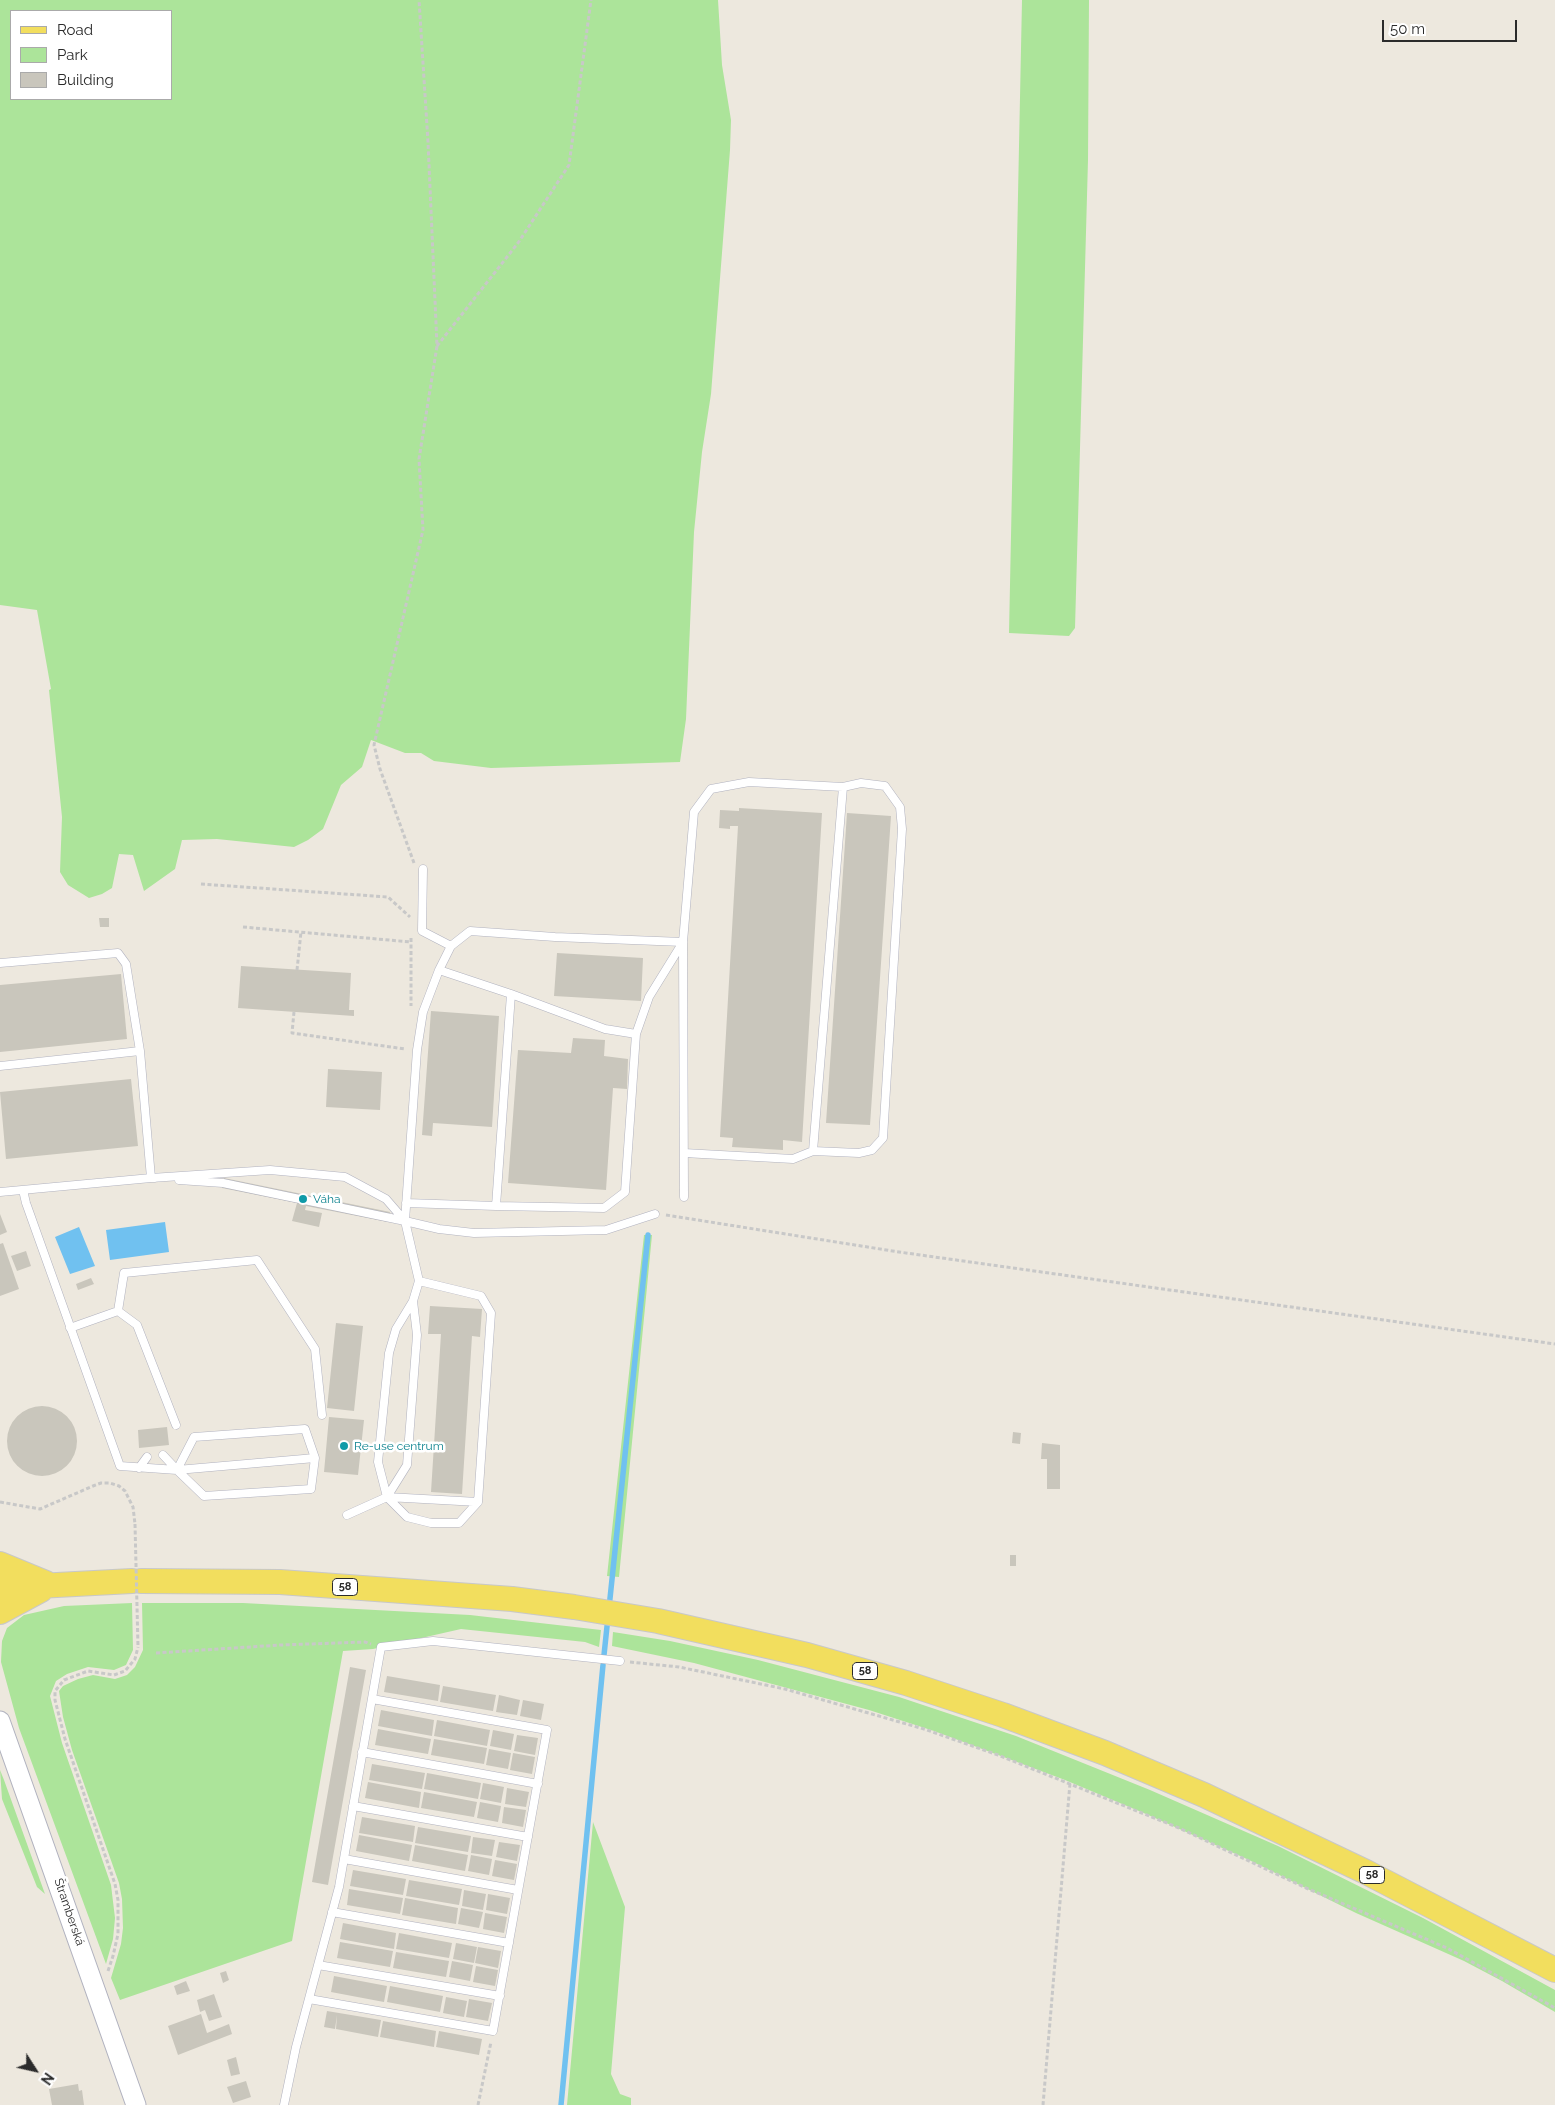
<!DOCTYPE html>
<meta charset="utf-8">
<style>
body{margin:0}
#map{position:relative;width:1555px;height:2105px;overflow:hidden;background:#ede8de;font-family:Raleway,sans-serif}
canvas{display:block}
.legend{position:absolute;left:10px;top:10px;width:162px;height:90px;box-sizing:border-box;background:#fff;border:1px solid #aaa;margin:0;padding:6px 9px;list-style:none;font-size:15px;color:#2b2b2b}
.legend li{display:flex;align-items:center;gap:10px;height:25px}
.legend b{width:25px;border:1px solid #aaa}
.north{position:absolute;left:10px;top:2045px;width:50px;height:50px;-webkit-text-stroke:4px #fff;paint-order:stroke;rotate:125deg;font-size:14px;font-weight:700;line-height:20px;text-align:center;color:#2b2b2b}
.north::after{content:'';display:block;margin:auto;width:18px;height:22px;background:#2b2b2b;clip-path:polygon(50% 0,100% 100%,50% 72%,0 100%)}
.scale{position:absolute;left:1382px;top:20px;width:135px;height:22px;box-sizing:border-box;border:2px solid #2b2b2b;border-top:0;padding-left:6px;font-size:15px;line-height:18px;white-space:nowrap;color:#2b2b2b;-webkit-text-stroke:4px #fff;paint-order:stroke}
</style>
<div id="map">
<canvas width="1555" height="2105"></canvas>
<ul class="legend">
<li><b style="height:6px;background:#f2de5e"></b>Road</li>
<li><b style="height:14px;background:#ace49a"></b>Park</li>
<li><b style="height:14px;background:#c9c6bc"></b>Building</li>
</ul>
<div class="north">N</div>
<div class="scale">50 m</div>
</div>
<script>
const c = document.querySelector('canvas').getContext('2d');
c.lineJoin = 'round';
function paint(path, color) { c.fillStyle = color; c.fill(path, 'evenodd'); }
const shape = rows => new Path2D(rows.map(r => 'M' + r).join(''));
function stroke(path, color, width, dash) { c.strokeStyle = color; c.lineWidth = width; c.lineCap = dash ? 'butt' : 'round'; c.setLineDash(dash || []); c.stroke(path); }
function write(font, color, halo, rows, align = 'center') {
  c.font = font + ' Raleway,sans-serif'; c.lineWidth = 5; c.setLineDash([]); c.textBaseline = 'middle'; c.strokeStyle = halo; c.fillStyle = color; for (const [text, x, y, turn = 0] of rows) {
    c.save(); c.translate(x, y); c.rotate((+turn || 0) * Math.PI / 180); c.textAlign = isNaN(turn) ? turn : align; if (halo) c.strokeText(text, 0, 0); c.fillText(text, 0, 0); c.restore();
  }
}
paint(shape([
 [0,0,718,0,722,65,731,120,730,150,711,394,702,452,694,532,686,719,680,762,491,768,434,761,421,753,405,753,371,740,362,767,341,785,323,829,308,840,294,847,217,839,182,840,175,869,144,891,133,855,119,854,112,888,102,894,89,898,68,885,60,872,62,817,49,690,51,689,37,610,0,605],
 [11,11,171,11,171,99,11,99],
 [1022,0,1089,0,1088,160,1075,628,1069,636,1009,633],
 [644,1235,652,1235,619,1577,607,1576],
 [132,1603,133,1650,126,1665,114,1670,88,1667,67,1674,56,1681,50,1696,62,1743,111,1885,115,1918,113,1939,106,1964,19,1728,1,1662,2,1641,7,1628,24,1615,64,1606],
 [142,1603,243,1603,470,1615,601,1630,599,1647,585,1642,461,1629,373,1649,343,1651,292,1941,120,2000,111,1978,121,1944,123,1928,122,1899,119,1883,72,1750,63,1717,59,1691,63,1686,78,1679,93,1675,115,1679,127,1675,135,1667,143,1650],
 [613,1632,670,1641,758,1660,899,1697,1016,1736,1150,1790,1278,1846,1423,1918,1555,1990,1555,2012,1502,1981,1464,1961,1356,1913,1249,1860,1146,1814,1065,1780,934,1731,869,1710,694,1663,612,1646],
 [0,1770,4,1780,45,1894,37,1887,2,1799],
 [593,1822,625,1907,611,2074,620,2094,631,2098,631,2105,567,2105]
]), '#ace49a');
paint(shape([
 [165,1222,169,1252,110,1260,106,1230],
 [79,1227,95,1266,70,1274,55,1237]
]), '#70c1f0');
stroke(shape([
 [609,1608,648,1235],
 [604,1655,608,1617],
 [561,2105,603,1665]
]), '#70c1f0', 5.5);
paint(shape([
 [739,808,822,813,802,1142,783,1140,783,1150,732,1147,733,1138,720,1137,738,826,730,826,730,829,719,828,720,810,739,811],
 [847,813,891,816,870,1125,826,1123],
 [99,918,109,918,109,927,100,927],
 [557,953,643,958,641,1001,554,996],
 [241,966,351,973,349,1010,354,1010,354,1016,238,1008],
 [121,974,127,1039,0,1052,0,985],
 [431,1011,499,1016,492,1127,433,1123,432,1136,422,1135],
 [573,1038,605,1040,604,1056,628,1059,627,1089,613,1088,606,1190,508,1183,518,1050,571,1053],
 [328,1069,382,1072,380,1110,326,1107],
 [131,1079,138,1146,6,1159,0,1092],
 [224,1178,390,1212,388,1222,306,1206,305,1210,322,1213,319,1227,292,1221,297,1203,222,1188],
 [0,1214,7,1232,0,1235],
 [3,1243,19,1289,0,1296,0,1244],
 [26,1251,31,1266,17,1271,11,1256],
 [91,1278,94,1284,78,1290,76,1284],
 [430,1306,482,1309,480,1337,472,1336,462,1494,431,1492,441,1334,428,1334],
 [336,1323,363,1326,354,1411,327,1408],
 '7 1441a35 35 0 1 1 70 0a35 35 0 1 1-70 0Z',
 [329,1417,364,1420,358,1475,324,1472],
 [167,1427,169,1445,139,1448,138,1430],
 [1013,1432,1021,1433,1020,1444,1012,1443],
 [1042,1443,1060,1445,1060,1489,1047,1489,1047,1459,1041,1459],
 [1010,1555,1016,1555,1016,1566,1010,1566],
 [350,1667,366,1670,328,1885,312,1882],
 [387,1676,440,1685,438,1701,384,1692],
 [443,1686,496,1695,493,1711,440,1702],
 [499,1695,520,1700,517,1715,496,1712],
 [523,1700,544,1704,541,1720,520,1716],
 [381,1710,434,1720,432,1736,378,1726],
 [437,1720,490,1730,487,1746,434,1736],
 [378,1729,431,1739,428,1754,375,1745],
 [493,1730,514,1734,511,1750,490,1746],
 [517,1735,538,1738,535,1755,514,1751],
 [434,1739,487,1748,484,1764,431,1755],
 [489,1749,511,1753,508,1769,486,1765],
 [513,1753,535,1757,532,1774,510,1770],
 [372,1764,425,1773,422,1789,369,1780],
 [427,1773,481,1783,478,1799,424,1789],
 [368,1782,421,1792,419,1808,365,1798],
 [483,1783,504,1787,501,1803,480,1799],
 [507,1788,529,1792,526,1807,505,1804],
 [424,1792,477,1802,474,1817,421,1808],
 [480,1802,501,1806,498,1822,477,1818],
 [504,1807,526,1810,523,1827,502,1823],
 [362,1817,415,1826,413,1842,359,1833],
 [418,1827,471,1836,468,1852,415,1843],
 [359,1835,412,1845,409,1861,356,1851],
 [473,1837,495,1840,492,1856,471,1853],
 [499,1842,520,1845,517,1861,496,1857],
 [415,1845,468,1855,465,1871,412,1861],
 [471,1855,492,1859,489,1875,468,1871],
 [495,1860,517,1864,514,1880,492,1876],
 [353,1870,406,1879,403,1895,350,1886],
 [409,1880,462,1889,459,1905,406,1896],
 [349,1889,403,1898,400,1914,347,1905],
 [464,1890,486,1894,483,1910,462,1906],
 [488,1894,510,1898,507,1914,486,1910],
 [405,1898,458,1908,456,1924,402,1915],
 [461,1908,483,1912,479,1928,458,1924],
 [485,1913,507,1917,504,1933,483,1929],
 [343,1923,396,1933,394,1949,340,1939],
 [399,1933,452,1943,449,1958,396,1949],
 [340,1942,393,1951,390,1967,337,1958],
 [456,1943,477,1947,474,1963,453,1959],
 [478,1947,501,1951,498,1968,475,1963],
 [396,1952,449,1961,446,1977,393,1968],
 [452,1961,473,1965,470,1981,449,1977],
 [476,1966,498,1970,495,1986,473,1982],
 [226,1971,229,1980,223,1983,220,1973],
 [334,1976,387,1986,384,2002,331,1992],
 [186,1981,190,1991,177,1995,174,1986],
 [390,1986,443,1996,440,2012,387,2002],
 [214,1994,222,2017,209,2021,205,2010,200,2012,197,2000],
 [446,1997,467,2001,464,2017,443,2013],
 [469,1999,492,2003,488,2021,466,2017],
 [327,2011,381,2020,378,2037,336,2029,337,2015,335,2029,324,2027],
 [201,2014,207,2033,229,2024,232,2034,178,2055,168,2026],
 [383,2021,436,2031,434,2047,391,2039,393,2028,391,2039,380,2037],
 [439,2031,482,2039,479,2055,447,2049,449,2038,447,2049,436,2047],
 [236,2057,240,2074,231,2076,227,2060],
 [246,2081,251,2097,233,2103,227,2087],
 [78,2084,79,2091,82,2090,84,2105,52,2105,49,2089]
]), '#c9c6bc');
const service = shape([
 [423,869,422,931,451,946],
 [683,942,684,1197],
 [0,963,118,953,126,964,140,1051],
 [439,970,511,994],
 [636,1034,605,1029,511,994,496,1206,604,1208,625,1192,636,1034,649,997,683,942],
 [0,1066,140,1051,151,1178,155,1178],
 [684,1153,793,1159,813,1151],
 [179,1180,223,1183,405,1221],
 [23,1190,26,1203,120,1466,177,1470],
 [0,1192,151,1178,270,1170,345,1177,386,1199,405,1221,439,1229,474,1233,606,1230,655,1214],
 [406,1203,496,1206],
 [419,1281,481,1296,491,1313,478,1502,459,1523,431,1523,407,1517,387,1497,378,1462,389,1353,396,1329,413,1301,419,1281,405,1221,417,1050,423,1012,439,970,451,946,470,931,555,937,683,942,694,812,711,789,749,782,843,787,861,783,885,786,900,807,902,829,883,1138,872,1150,859,1153,813,1151,843,787],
 [118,1311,137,1325,176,1425],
 [70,1328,118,1311,124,1273,257,1260,315,1349,322,1415],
 [163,1455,177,1470,204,1496,311,1489,315,1458,305,1429,194,1437,177,1470,315,1458],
 [139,1468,147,1457],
 [387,1497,407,1465,417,1335,413,1301],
 [347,1515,387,1497,478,1502],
 [362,1752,538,1784],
 [353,1806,528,1837],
 [344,1859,518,1890],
 [332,1912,509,1943],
 [318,1965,500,1996],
 [309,1999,493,2031,547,1730,372,1699],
 [284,2105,296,2047,339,1887,381,1647,433,1641,620,1661]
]);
const tertiary = shape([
 [0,1721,136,2105]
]);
const primary = shape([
 [0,1564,46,1583],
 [141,1581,280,1582,512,1599,574,1607,658,1621,807,1655,906,1683,1003,1715,1105,1753,1204,1795,1366,1872,1555,1970],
 [0,1588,132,1581],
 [0,1612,41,1590]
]);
stroke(service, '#b1b2bf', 9);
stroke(tertiary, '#b1b2bf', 21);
stroke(primary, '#c8c8c8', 26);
stroke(shape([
 [437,346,518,243,569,165,591,0],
 [414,863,380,769,374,745,423,530,419,459,437,346,428,142,419,0],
 [201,884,388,897,410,917],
 [243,927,411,942],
 [411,938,411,1006],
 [297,970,301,932],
 [294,1012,292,1033,405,1049],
 [666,1215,899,1252,1555,1344],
 [0,1502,40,1509,93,1486,101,1483,110,1483,119,1486,125,1491,133,1507,135,1524],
 [156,1653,280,1645,365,1642,371,1644],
 [630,1662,679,1667,785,1689,924,1729,998,1755,1179,1828,1306,1888,1447,1948,1555,2008],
 [108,1971,113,1956,118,1934,118,1900,115,1884,65,1739,55,1700,55,1691,64,1680,88,1671,114,1675,125,1671,135,1659,138,1647],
 [478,2105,491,2042],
 [1043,2105,1070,1783]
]), '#c8c8c8', 3, [4, 2.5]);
stroke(service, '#fff', 8);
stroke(tertiary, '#fff', 19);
stroke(primary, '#f2de5e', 24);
stroke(shape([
 [135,1524,138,1647]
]), '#c8c8c8', 3, [4, 2.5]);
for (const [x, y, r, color] of [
 [303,1199,5,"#0f9aa8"],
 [344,1446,5,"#0f9aa8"]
]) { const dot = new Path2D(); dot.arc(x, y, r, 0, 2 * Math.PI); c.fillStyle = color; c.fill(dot); stroke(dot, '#fff', 2); }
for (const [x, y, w] of [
 [345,1587,25],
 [865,1671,25],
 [1372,1875,25]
]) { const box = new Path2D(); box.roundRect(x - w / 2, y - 8.5, w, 17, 4); c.fillStyle = '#fff'; c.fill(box); stroke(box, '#2b2b2b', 1); }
write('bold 11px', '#2b2b2b', null, [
 ["58",345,1587],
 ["58",865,1671],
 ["58",1372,1875]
]);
write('12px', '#0d838f', '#fff', [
 ["Váha",313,1199],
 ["Re-use centrum",354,1446]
], 'left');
write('12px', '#2b2b2b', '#fff', [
 ["Štramberská",69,1912,71]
]);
</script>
